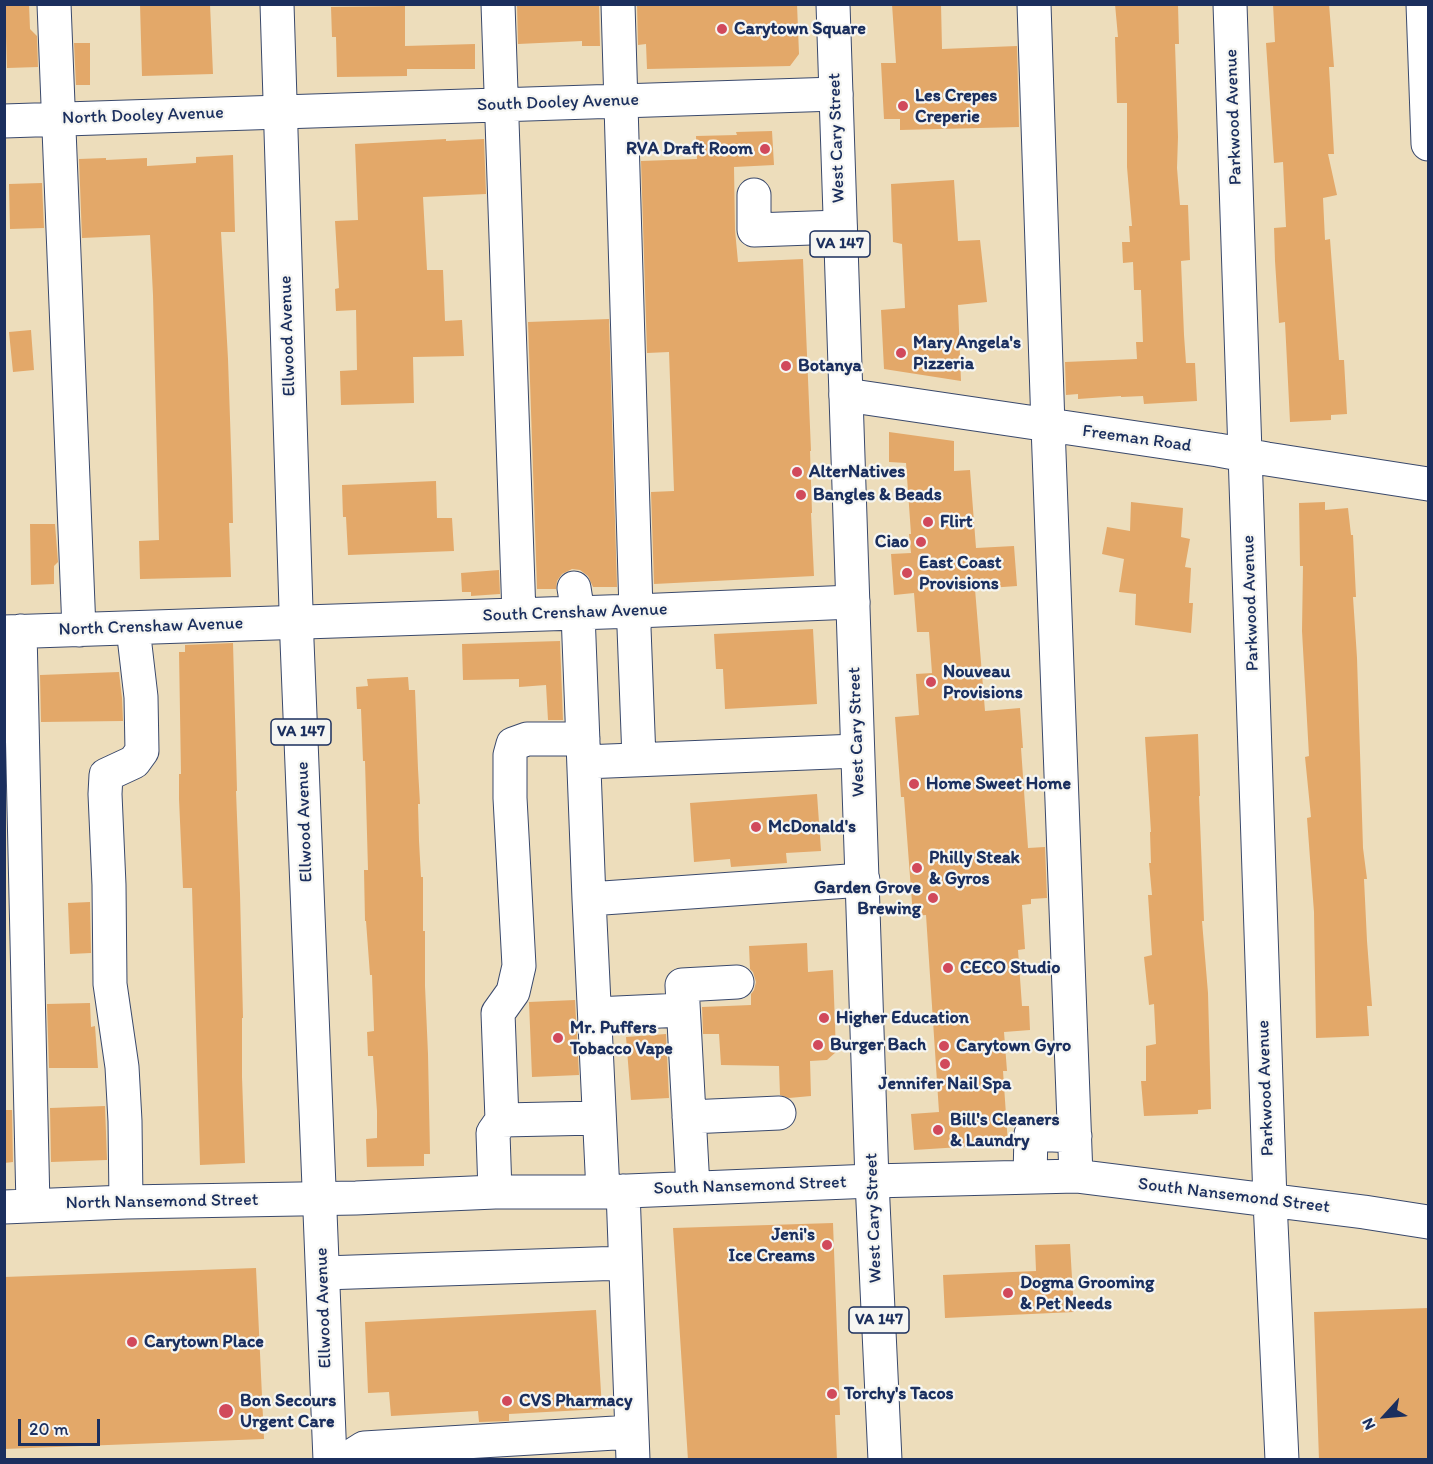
<!DOCTYPE html>
<style>
body{margin:0}
#map{position:relative;width:1433px;height:1464px;overflow:hidden;background:#edddbb;font-family:Itim,sans-serif}
canvas{display:block}
.frame{position:absolute;inset:0;border:6px solid #1b2f5e;pointer-events:none}
.north{position:absolute;left:1355px;top:1386px;width:60px;height:60px;-webkit-text-stroke:4px #f6f6f2;paint-order:stroke;rotate:244deg;font-size:16px;font-weight:700;line-height:24px;text-align:center;color:#1b2f5e}
.north::after{content:'';display:block;margin:auto;width:21px;height:27px;background:#1b2f5e;clip-path:polygon(50% 0,100% 100%,50% 72%,0 100%)}
.scale{position:absolute;left:18px;top:1419px;width:82px;height:27px;box-sizing:border-box;border:3px solid #1b2f5e;border-top:0;padding-left:8px;font-size:18px;line-height:21px;white-space:nowrap;color:#1b2f5e;-webkit-text-stroke:4px #f6f6f2;paint-order:stroke}
</style>
<div id="map">
<canvas width="1433" height="1464"></canvas>
<div class="frame"></div>
<div class="north">N</div>
<div class="scale">20 m</div>
</div>
<script>
const c = document.querySelector('canvas').getContext('2d');
c.lineJoin = 'round';
function paint(path, color) { c.fillStyle = color; c.fill(path, 'evenodd'); }
const shape = rows => new Path2D(rows.map(r => 'M' + r).join(''));
function stroke(path, color, width, dash) { c.strokeStyle = color; c.lineWidth = width; c.lineCap = dash ? 'butt' : 'round'; c.setLineDash(dash || []); c.stroke(path); }
function write(font, color, halo, rows, align = 'center') {
  c.font = font + ' Itim,sans-serif'; c.lineWidth = 4.5; c.setLineDash([]); c.textBaseline = 'middle'; c.strokeStyle = halo; c.fillStyle = color; for (const [text, x, y, turn = 0] of rows) {
    c.save(); c.translate(x, y); c.rotate((+turn || 0) * Math.PI / 180); c.textAlign = isNaN(turn) ? turn : align; if (halo) c.strokeText(text, 0, 0); c.fillText(text, 0, 0); c.restore();
  }
}
paint(shape([
 [5,4,29,4,30,29,37,36,38,67,7,68],
 [140,4,210,4,213,74,142,76],
 [517,4,599,4,600,46,582,46,582,41,518,44],
 [637,4,797,4,799,54,790,66,647,69,646,44,638,45],
 [892,4,941,4,942,49,1017,46,1019,127,900,130,900,119,884,119,881,63,896,63],
 [1115,4,1178,4,1179,44,1175,44,1178,137,1177,168,1180,205,1188,205,1190,260,1181,261,1184,335,1186,363,1195,363,1197,401,1144,404,1143,396,1121,397,1121,396,1078,399,1078,394,1066,395,1065,362,1137,359,1136,342,1143,342,1141,290,1134,290,1133,262,1123,263,1122,242,1130,242,1129,226,1132,226,1127,167,1127,103,1117,103,1115,37,1118,37],
 [1273,4,1329,4,1334,67,1329,67,1334,154,1328,154,1337,195,1323,198,1325,240,1330,239,1339,360,1344,360,1347,414,1331,415,1331,420,1290,422,1285,322,1279,323,1275,261,1274,228,1286,227,1283,162,1274,163,1266,43,1275,42],
 [405,6,405,46,475,44,475,69,407,69,407,76,337,77,336,37,332,37,331,7],
 [74,43,90,43,90,85,76,85],
 [772,131,774,165,734,167,735,230,738,262,803,259,811,451,810,451,812,513,811,513,814,576,654,584,651,492,674,491,669,352,647,353,641,161,697,159,696,136,737,135,736,132],
 [446,139,446,141,484,139,486,194,423,197,427,270,443,270,445,321,462,320,464,356,413,357,414,403,341,405,340,371,357,370,356,310,336,311,335,289,339,288,335,221,358,220,355,144],
 [233,155,235,232,221,232,228,359,232,478,233,523,229,523,231,577,140,579,139,541,159,540,153,295,150,235,82,238,79,159,106,158,106,160,147,158,147,166,196,163,196,157],
 [954,180,958,241,980,240,987,302,958,305,961,381,884,369,881,310,905,308,902,244,893,242,891,184],
 [42,183,44,228,10,229,9,184],
 [609,319,617,587,593,587,588,576,580,570,572,569,562,574,557,581,556,589,537,589,528,322],
 [31,330,34,370,13,372,9,332],
 [889,432,954,441,954,471,970,470,976,548,1014,546,1017,586,975,589,985,711,1020,708,1023,748,1021,748,1028,848,1045,847,1047,898,1031,899,1031,904,1022,905,1025,949,1018,950,1022,1006,1029,1006,1030,1030,1004,1032,1007,1071,1003,1071,1008,1144,914,1150,911,1114,939,1112,926,915,913,916,904,797,901,797,895,717,919,715,916,674,932,673,929,632,917,632,914,593,894,595,891,554,911,553,909,534,911,534,906,463,889,462],
 [436,481,437,518,452,518,454,551,348,555,346,517,343,517,342,485],
 [1131,502,1183,508,1181,537,1190,539,1185,567,1191,568,1189,603,1193,603,1191,633,1135,625,1136,594,1119,592,1124,559,1102,554,1107,527,1130,531],
 [1325,502,1325,510,1348,508,1351,535,1353,535,1356,597,1353,597,1357,658,1363,848,1367,879,1364,879,1367,941,1372,1006,1367,1006,1369,1036,1316,1038,1314,912,1307,818,1311,817,1305,757,1309,756,1302,631,1303,566,1300,566,1299,503],
 [30,524,55,524,58,562,54,566,54,584,31,585],
 [499,570,500,594,471,596,471,592,462,592,461,573],
 [813,629,817,704,725,709,723,669,716,669,714,634],
 [560,641,563,720,548,720,546,685,519,687,519,679,463,680,462,644],
 [233,643,237,791,236,791,240,894,243,1018,242,1018,242,1077,245,1163,200,1165,192,888,183,888,179,799,179,774,181,774,179,652,185,652,185,645],
 [119,672,122,698,123,721,41,722,40,675],
 [408,677,409,690,415,690,418,769,420,804,418,804,419,841,421,877,423,877,423,931,425,931,425,986,428,1054,430,1154,424,1154,424,1166,367,1167,366,1139,377,1138,377,1111,373,1056,368,1056,367,1032,374,1031,372,975,370,975,366,921,365,921,364,870,368,870,365,761,363,761,361,709,357,709,356,687,368,686,367,679],
 [1198,734,1200,796,1199,796,1204,921,1202,921,1208,993,1211,1109,1198,1110,1198,1114,1144,1116,1141,1081,1146,1081,1146,1046,1156,1044,1154,1004,1149,1005,1144,957,1152,955,1148,895,1152,895,1149,863,1151,863,1150,832,1151,832,1145,737],
 [817,794,821,851,786,853,787,863,731,867,730,859,694,862,690,803],
 [90,902,91,953,70,954,68,903],
 [807,943,808,972,833,970,836,1052,827,1060,810,1061,811,1096,789,1098,780,1095,779,1066,721,1065,719,1034,703,1034,702,1007,751,1005,751,994,754,990,756,982,753,972,750,969,749,946],
 [575,1000,579,1075,532,1077,529,1002],
 [90,1003,91,1027,95,1026,98,1068,49,1068,47,1004],
 [666,1034,669,1098,631,1100,626,1037],
 [105,1106,107,1160,51,1162,50,1108],
 [4,1110,12,1110,13,1162,4,1163],
 [833,1223,840,1415,835,1415,837,1460,688,1460,673,1228],
 [1070,1244,1074,1312,945,1318,943,1275,1036,1271,1035,1245],
 [256,1268,264,1439,4,1449,4,1277],
 [1428,1308,1428,1460,1319,1460,1314,1312],
 [596,1310,602,1409,509,1414,509,1421,479,1422,478,1411,391,1416,389,1392,368,1393,365,1322]
]), '#e3a869');
const minor = shape([
 [54,4,79,630],
 [498,4,519,615],
 [618,4,636,611,634,628,639,759],
 [1034,4,1048,426,1076,1176],
 [1230,4,1270,1201,1282,1460],
 [1423,4,1428,144],
 [4,121,836,94],
 [754,195,754,230,840,227],
 [846,395,1218,450,1267,459,1428,484],
 [574,588,578,613,589,899,603,1192],
 [20,631,33,1206],
 [4,632,636,611,853,602],
 [584,762,857,751],
 [589,899,863,880],
 [595,1014,683,1010],
 [689,1117,779,1113],
 [502,1120,498,1013,513,992,519,966,510,798,510,755,513,744,527,739,583,739],
 [1030,1177,1031,1134,1075,1136],
 [693,1188,682,985,737,982],
 [623,1191,633,1460],
 [495,1192,493,1133,502,1120,599,1118],
 [126,1202,125,1121,122,1067,110,984,109,885,105,794,106,775,134,762,142,751,141,697,133,628],
 [4,1207,126,1202,356,1198,495,1192,603,1192,872,1181,1076,1176,1364,1212,1428,1222],
 [323,1273,625,1263],
 [345,1460,364,1448,632,1432]
]);
const major = shape([
 [277,4,297,641,330,1460],
 [833,4,872,1181,885,1460]
]);
stroke(minor, '#3a496c', 35);
stroke(major, '#3a496c', 35);
stroke(minor, '#fff', 33);
stroke(major, '#fff', 33);
for (const [x, y, r, color] of [
 [722,29,6,"#d1495b"],
 [903,106,6,"#d1495b"],
 [765,149,6,"#d1495b"],
 [901,353,6,"#d1495b"],
 [786,366,6,"#d1495b"],
 [797,472,6,"#d1495b"],
 [801,495,6,"#d1495b"],
 [928,522,6,"#d1495b"],
 [921,542,6,"#d1495b"],
 [907,573,6,"#d1495b"],
 [931,682,6,"#d1495b"],
 [914,784,6,"#d1495b"],
 [756,827,6,"#d1495b"],
 [917,868,6,"#d1495b"],
 [933,898,6,"#d1495b"],
 [948,968,6,"#d1495b"],
 [824,1018,6,"#d1495b"],
 [558,1038,6,"#d1495b"],
 [818,1045,6,"#d1495b"],
 [944,1046,6,"#d1495b"],
 [945,1064,6,"#d1495b"],
 [938,1130,6,"#d1495b"],
 [827,1245,6,"#d1495b"],
 [1008,1293,6,"#d1495b"],
 [132,1342,6,"#d1495b"],
 [832,1394,6,"#d1495b"],
 [507,1401,6,"#d1495b"],
 [226,1411,8,"#d1495b"]
]) { const dot = new Path2D(); dot.arc(x, y, r, 0, 2 * Math.PI); c.fillStyle = color; c.fill(dot); stroke(dot, '#f6f6f2', 2); }
for (const [x, y, w] of [
 [840,244,60],
 [301,732,60],
 [879,1320,60]
]) { const box = new Path2D(); box.roundRect(x - w / 2, y - 13, w, 26, 4.5); c.fillStyle = '#f6f6f2'; c.fill(box); stroke(box, '#1b2f5e', 1.5); }
write('bold 16px', '#1b2f5e', null, [
 ["VA 147",840,244],
 ["VA 147",301,732],
 ["VA 147",879,1320]
]);
write('bold 18px', '#1b2f5e', '#f6f6f2', [
 ["Carytown Square",734,29],
 ["Les Crepes",915,96],
 ["Creperie",915,117],
 ["RVA Draft Room",753,149,"right"],
 ["Mary Angela's",913,343],
 ["Pizzeria",913,364],
 ["Botanya",798,366],
 ["AlterNatives",809,472],
 ["Bangles & Beads",813,495],
 ["Flirt",940,522],
 ["Ciao",909,542,"right"],
 ["East Coast",919,563],
 ["Provisions",919,584],
 ["Nouveau",943,672],
 ["Provisions",943,693],
 ["Home Sweet Home",926,784],
 ["McDonald's",768,827],
 ["Philly Steak",929,858],
 ["& Gyros",929,879],
 ["Garden Grove",921,888,"right"],
 ["Brewing",921,909,"right"],
 ["CECO Studio",960,968],
 ["Higher Education",836,1018],
 ["Mr. Puffers",570,1028],
 ["Tobacco Vape",570,1049],
 ["Burger Bach",830,1045],
 ["Carytown Gyro",956,1046],
 ["Jennifer Nail Spa",945,1084,"center"],
 ["Bill's Cleaners",950,1120],
 ["& Laundry",950,1141],
 ["Jeni's",815,1235,"right"],
 ["Ice Creams",815,1256,"right"],
 ["Dogma Grooming",1020,1283],
 ["& Pet Needs",1020,1304],
 ["Carytown Place",144,1342],
 ["Torchy's Tacos",844,1394],
 ["Bon Secours",240,1401],
 ["Urgent Care",240,1422],
 ["CVS Pharmacy",519,1401]
], 'left');
write('18px', '#1b2f5e', '#f6f6f2', [
 ["South Dooley Avenue",558,103,-2],
 ["North Dooley Avenue",143,116,-2],
 ["Parkwood Avenue",1234,117,-92],
 ["West Cary Street",837,138,-92],
 ["Ellwood Avenue",288,336,-92],
 ["Freeman Road",1137,439,8],
 ["Parkwood Avenue",1251,603,-92],
 ["South Crenshaw Avenue",575,613,-2],
 ["North Crenshaw Avenue",151,627,-2],
 ["West Cary Street",857,732,-92],
 ["Ellwood Avenue",305,822,-92],
 ["Parkwood Avenue",1266,1088,-92],
 ["South Nansemond Street",750,1186,-2],
 ["South Nansemond Street",1234,1196,7],
 ["North Nansemond Street",162,1202,-1],
 ["West Cary Street",874,1218,-92],
 ["Ellwood Avenue",324,1308,-92]
]);
</script>
